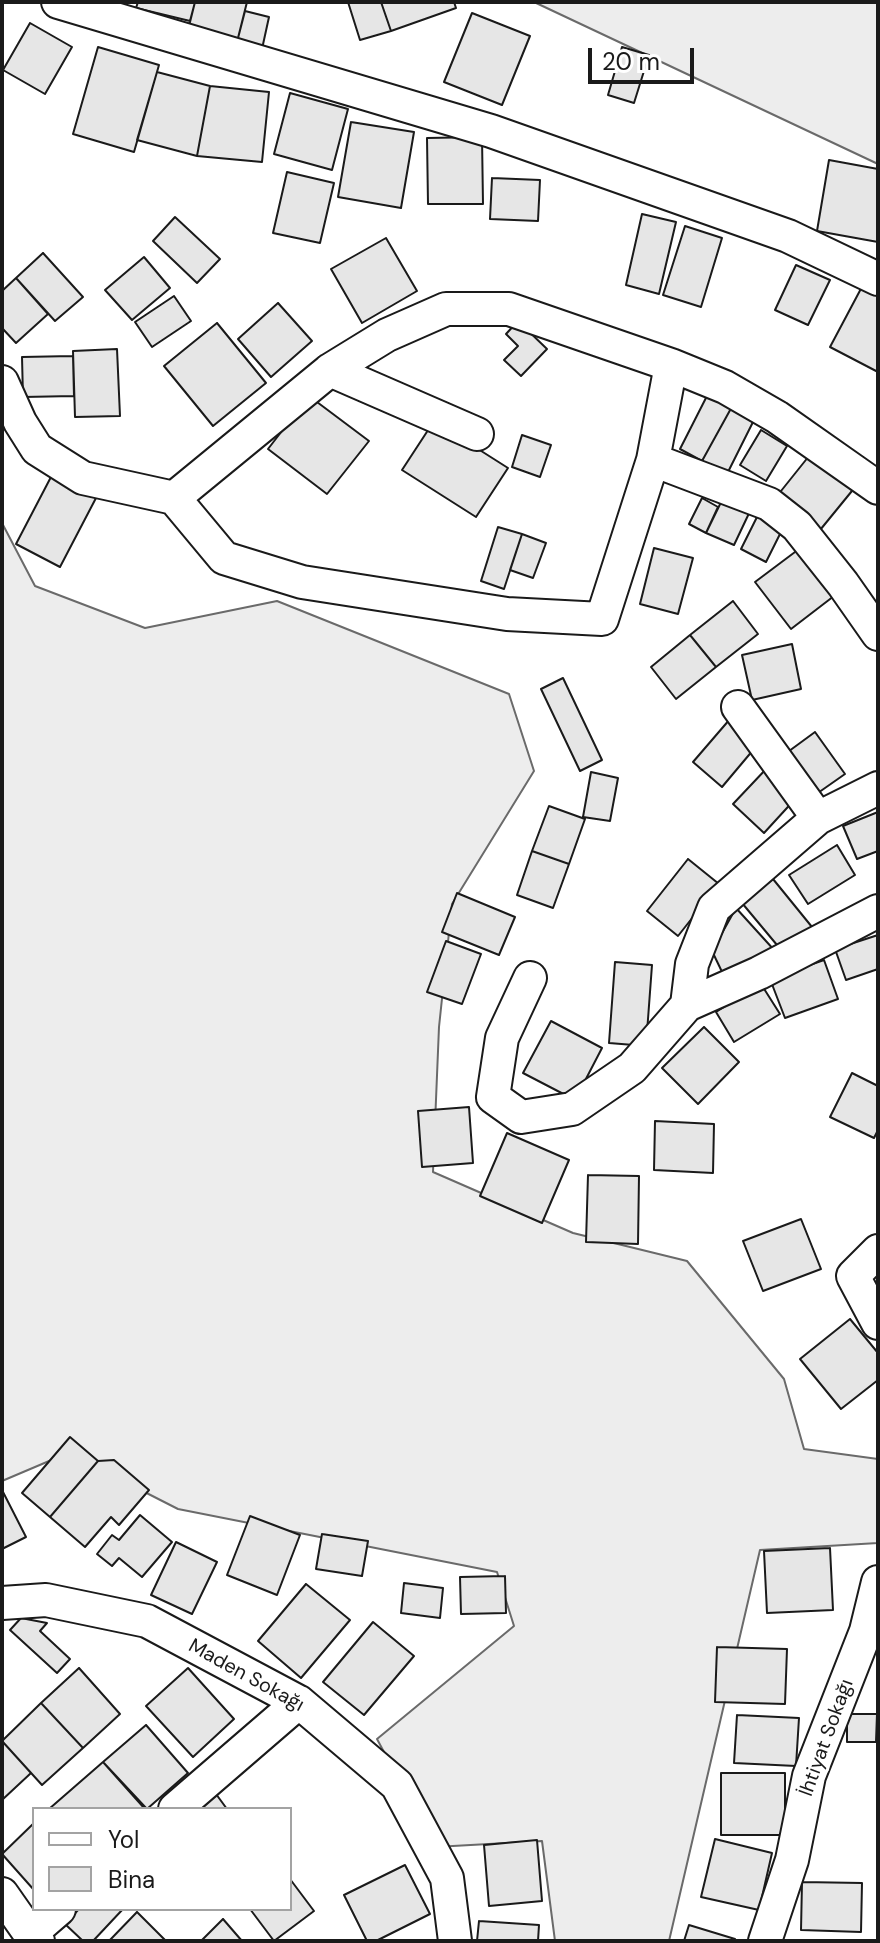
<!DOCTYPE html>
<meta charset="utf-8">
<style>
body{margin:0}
#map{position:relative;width:880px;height:1943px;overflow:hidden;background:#fff;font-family:"DM Sans",sans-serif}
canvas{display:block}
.frame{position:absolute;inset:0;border:4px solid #1a1a1a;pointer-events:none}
.legend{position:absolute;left:32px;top:1807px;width:260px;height:104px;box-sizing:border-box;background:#fff;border:2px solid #a3a3a3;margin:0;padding:10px 14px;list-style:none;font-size:24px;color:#1a1a1a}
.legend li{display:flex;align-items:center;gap:16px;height:40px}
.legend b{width:40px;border:2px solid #a3a3a3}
.scale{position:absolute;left:588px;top:48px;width:106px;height:36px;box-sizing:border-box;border:4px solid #1a1a1a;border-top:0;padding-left:10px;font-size:24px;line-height:28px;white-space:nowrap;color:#1a1a1a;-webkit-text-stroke:6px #fff;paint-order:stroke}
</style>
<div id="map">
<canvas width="880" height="1943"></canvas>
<div class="frame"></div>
<ul class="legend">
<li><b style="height:10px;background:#fff"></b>Yol</li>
<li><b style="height:22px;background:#e6e6e6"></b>Bina</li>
</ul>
<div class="scale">20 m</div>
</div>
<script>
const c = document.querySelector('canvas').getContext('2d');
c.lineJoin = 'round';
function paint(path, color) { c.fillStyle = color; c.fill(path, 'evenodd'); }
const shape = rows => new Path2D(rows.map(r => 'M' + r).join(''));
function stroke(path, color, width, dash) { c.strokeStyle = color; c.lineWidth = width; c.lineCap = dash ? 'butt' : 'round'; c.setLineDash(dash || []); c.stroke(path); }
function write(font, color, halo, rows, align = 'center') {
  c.font = font + ' "DM Sans",sans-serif'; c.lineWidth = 6; c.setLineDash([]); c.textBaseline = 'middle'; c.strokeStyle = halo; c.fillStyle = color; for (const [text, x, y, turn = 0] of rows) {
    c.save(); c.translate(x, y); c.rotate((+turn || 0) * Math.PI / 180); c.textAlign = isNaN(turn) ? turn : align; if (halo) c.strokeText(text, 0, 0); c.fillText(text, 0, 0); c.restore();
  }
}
const built = shape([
 [534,2,878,2,878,164,534,2],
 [2,523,35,586,145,628,277,601,509,694,534,771,452,904,439,1027,433,1172,573,1233,687,1261,784,1379,804,1449,878,1459,878,1543,760,1550,669,1941,555,1941,542,1841,435,1847,377,1739,514,1626,497,1572,178,1509,68,1453,2,1481,2,523]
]);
paint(built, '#ededed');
stroke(built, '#6a6a6a', 2);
const building = shape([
 [138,2,195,2,190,21,136,8,138,2],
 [195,2,247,2,236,46,187,34,195,2],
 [348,2,381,2,391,31,360,40,348,2],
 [381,2,454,2,456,8,391,31,381,2],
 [245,11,269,17,262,49,237,42,245,11],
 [472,13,530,36,502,105,444,82,472,13],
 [30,23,72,47,45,94,3,70,30,23],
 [98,47,159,65,134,152,73,134,98,47],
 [622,47,649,55,634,103,608,95,622,47],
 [157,72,210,86,197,156,137,140,157,72],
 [210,86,269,92,262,162,197,156,210,86],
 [290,93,348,109,332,170,274,154,290,93],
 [351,122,414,132,401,208,338,197,351,122],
 [482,137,483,204,428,204,427,138,482,137],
 [829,160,878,169,878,242,817,231,829,160],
 [287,172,334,183,320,243,273,233,287,172],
 [492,178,540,180,538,221,490,219,492,178],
 [642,214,676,222,659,294,626,285,642,214],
 [175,217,220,259,197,283,153,241,175,217],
 [685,226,722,238,701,307,663,295,685,226],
 [386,238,417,291,362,323,331,269,386,238],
 [43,253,83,297,55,321,16,278,43,253],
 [144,257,170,288,132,320,105,290,144,257],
 [796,265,830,280,808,325,775,310,796,265],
 [16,278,48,314,16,343,2,328,2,291,16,278],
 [864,283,878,290,878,372,830,347,864,283],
 [174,296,191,321,152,347,135,322,174,296],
 [278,303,312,341,271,377,238,339,278,303],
 [518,321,547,349,521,376,504,360,518,346,506,334,518,321],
 [217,323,266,383,213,426,164,366,217,323],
 [117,349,120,416,75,417,73,351,117,349],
 [73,356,74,396,23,397,22,357,73,356],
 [710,390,734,403,702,461,680,449,710,390],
 [309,396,369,441,327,494,268,449,309,396],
 [734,403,757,414,727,474,702,461,734,403],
 [434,421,508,468,476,517,402,470,434,421],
 [761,430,787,446,766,481,740,465,761,430],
 [522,435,551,445,540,477,512,467,522,435],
 [813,451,856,486,816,535,773,501,813,451],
 [52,475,96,498,60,567,16,544,52,475],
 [725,494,752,507,734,545,706,533,725,494],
 [702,498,718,507,706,533,689,524,702,498],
 [762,507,787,520,766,562,741,549,762,507],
 [498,527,522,534,504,589,481,581,498,527],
 [522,534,546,543,533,578,510,570,522,534],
 [654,548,693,558,678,614,640,604,654,548],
 [799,549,834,596,791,629,755,582,799,549],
 [733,601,758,634,716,667,690,635,733,601],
 [690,635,716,667,676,699,651,667,690,635],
 [792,644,801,689,752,700,742,655,792,644],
 [563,678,602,760,580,771,541,689,563,678],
 [730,719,759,743,722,787,693,762,730,719],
 [815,732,845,774,815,795,785,754,815,732],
 [767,768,797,797,764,833,733,804,767,768],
 [591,772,618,778,610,821,583,817,591,772],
 [549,806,585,819,569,864,532,851,549,806],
 [878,812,878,851,857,859,843,826,878,812],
 [837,845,855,875,808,904,789,875,837,845],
 [532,851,569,864,553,908,517,895,532,851],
 [688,859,719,884,678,936,647,911,688,859],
 [773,879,812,927,782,951,742,903,773,879],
 [457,893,515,917,499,955,442,932,457,893],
 [736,908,775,951,724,976,712,951,736,908],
 [878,935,878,969,846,980,835,949,878,935],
 [446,941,481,954,462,1004,427,992,446,941],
 [824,960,838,999,785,1018,770,979,824,960],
 [615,962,652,965,646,1046,609,1043,615,962],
 [761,984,780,1014,734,1042,716,1012,761,984],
 [551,1021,602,1048,575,1100,523,1073,551,1021],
 [704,1027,739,1062,698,1104,662,1068,704,1027],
 [852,1073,878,1086,878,1130,874,1138,830,1117,852,1073],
 [469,1107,473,1163,422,1167,418,1111,469,1107],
 [655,1121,714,1124,713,1173,654,1170,655,1121],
 [507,1133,569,1160,542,1223,480,1196,507,1133],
 [588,1175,639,1176,638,1244,586,1242,588,1175],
 [801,1219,821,1269,763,1291,743,1241,801,1219],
 [850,1319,878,1353,878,1380,841,1409,800,1359,850,1319],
 [70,1437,98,1461,50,1517,22,1493,70,1437],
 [114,1460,149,1490,119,1525,111,1517,85,1547,50,1517,98,1461,114,1460],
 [2,1490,26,1537,2,1549,2,1490],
 [140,1515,172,1542,142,1577,119,1558,112,1566,97,1554,112,1535,119,1540,140,1515],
 [250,1516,300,1535,277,1595,227,1575,250,1516],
 [322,1534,368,1541,362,1576,316,1569,322,1534],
 [176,1542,217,1562,192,1614,151,1595,176,1542],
 [830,1548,833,1610,767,1613,764,1551,830,1548],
 [505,1576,506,1613,461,1614,460,1577,505,1576],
 [404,1583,443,1588,440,1618,401,1613,404,1583],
 [306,1584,350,1620,301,1678,258,1641,306,1584],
 [21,1618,47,1623,40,1631,70,1659,57,1673,10,1630,21,1618],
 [373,1622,414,1656,364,1715,323,1682,373,1622],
 [717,1647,787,1649,785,1704,715,1702,717,1647],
 [79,1668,120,1714,83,1748,41,1703,79,1668],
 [188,1668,234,1719,193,1757,146,1706,188,1668],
 [41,1703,83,1748,42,1785,2,1741,41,1703],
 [847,1714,877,1714,876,1742,847,1742,847,1714],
 [737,1715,799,1718,796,1766,734,1763,737,1715],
 [146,1725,188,1773,147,1809,103,1762,146,1725],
 [2,1741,31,1773,2,1800,2,1741],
 [103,1762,145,1809,49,1809,103,1762],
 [721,1773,785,1773,785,1835,721,1835,721,1773],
 [216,1794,227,1809,195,1809,216,1794],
 [34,1823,34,1890,2,1854,34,1823],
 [715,1839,772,1853,759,1910,701,1897,715,1839],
 [537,1840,542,1901,489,1906,484,1845,537,1840],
 [405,1865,430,1914,376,1941,367,1941,344,1895,405,1865],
 [290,1879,314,1911,274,1941,250,1909,290,1909,290,1879],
 [802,1882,862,1883,861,1932,801,1930,802,1882],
 [79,1909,123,1909,93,1941,83,1941,65,1924,79,1909],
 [137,1912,166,1941,109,1941,137,1912],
 [223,1919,242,1941,201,1941,223,1919],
 [479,1921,539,1925,538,1941,477,1941,479,1921],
 [689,1925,735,1939,735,1941,684,1941,689,1925]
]);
paint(building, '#e6e6e6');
stroke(building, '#1a1a1a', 2);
const street = shape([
 [58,2,491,131,788,236,878,279],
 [330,370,477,434],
 [2,382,20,422,37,449,83,478,174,498],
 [653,460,769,504,797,526,843,584,878,634],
 [174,498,330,370,387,335,446,309,509,309,671,365,725,387,777,417,878,488],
 [174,498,224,558,302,582,507,614,602,619,653,460,671,365],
 [738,707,818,818],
 [530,978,502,1038,493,1097,521,1117,572,1109,632,1068,687,1005,692,964,714,908,818,818,878,788],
 [687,1005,759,973,878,911],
 [878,1251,853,1276,878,1323],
 [2,1603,46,1600,147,1621,299,1702,397,1785,447,1878,455,1941],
 [175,1809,299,1702],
 [2,1894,30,1934,38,1941],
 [30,1934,59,1909],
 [765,1941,792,1860,809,1776,866,1631,878,1582]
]);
stroke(street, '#1a1a1a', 36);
stroke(street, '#fff', 32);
write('20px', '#1a1a1a', '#fff', [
 ["Maden Sokağı",246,1676,29],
 ["İhtiyat Sokağı",827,1738,-70]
]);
</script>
